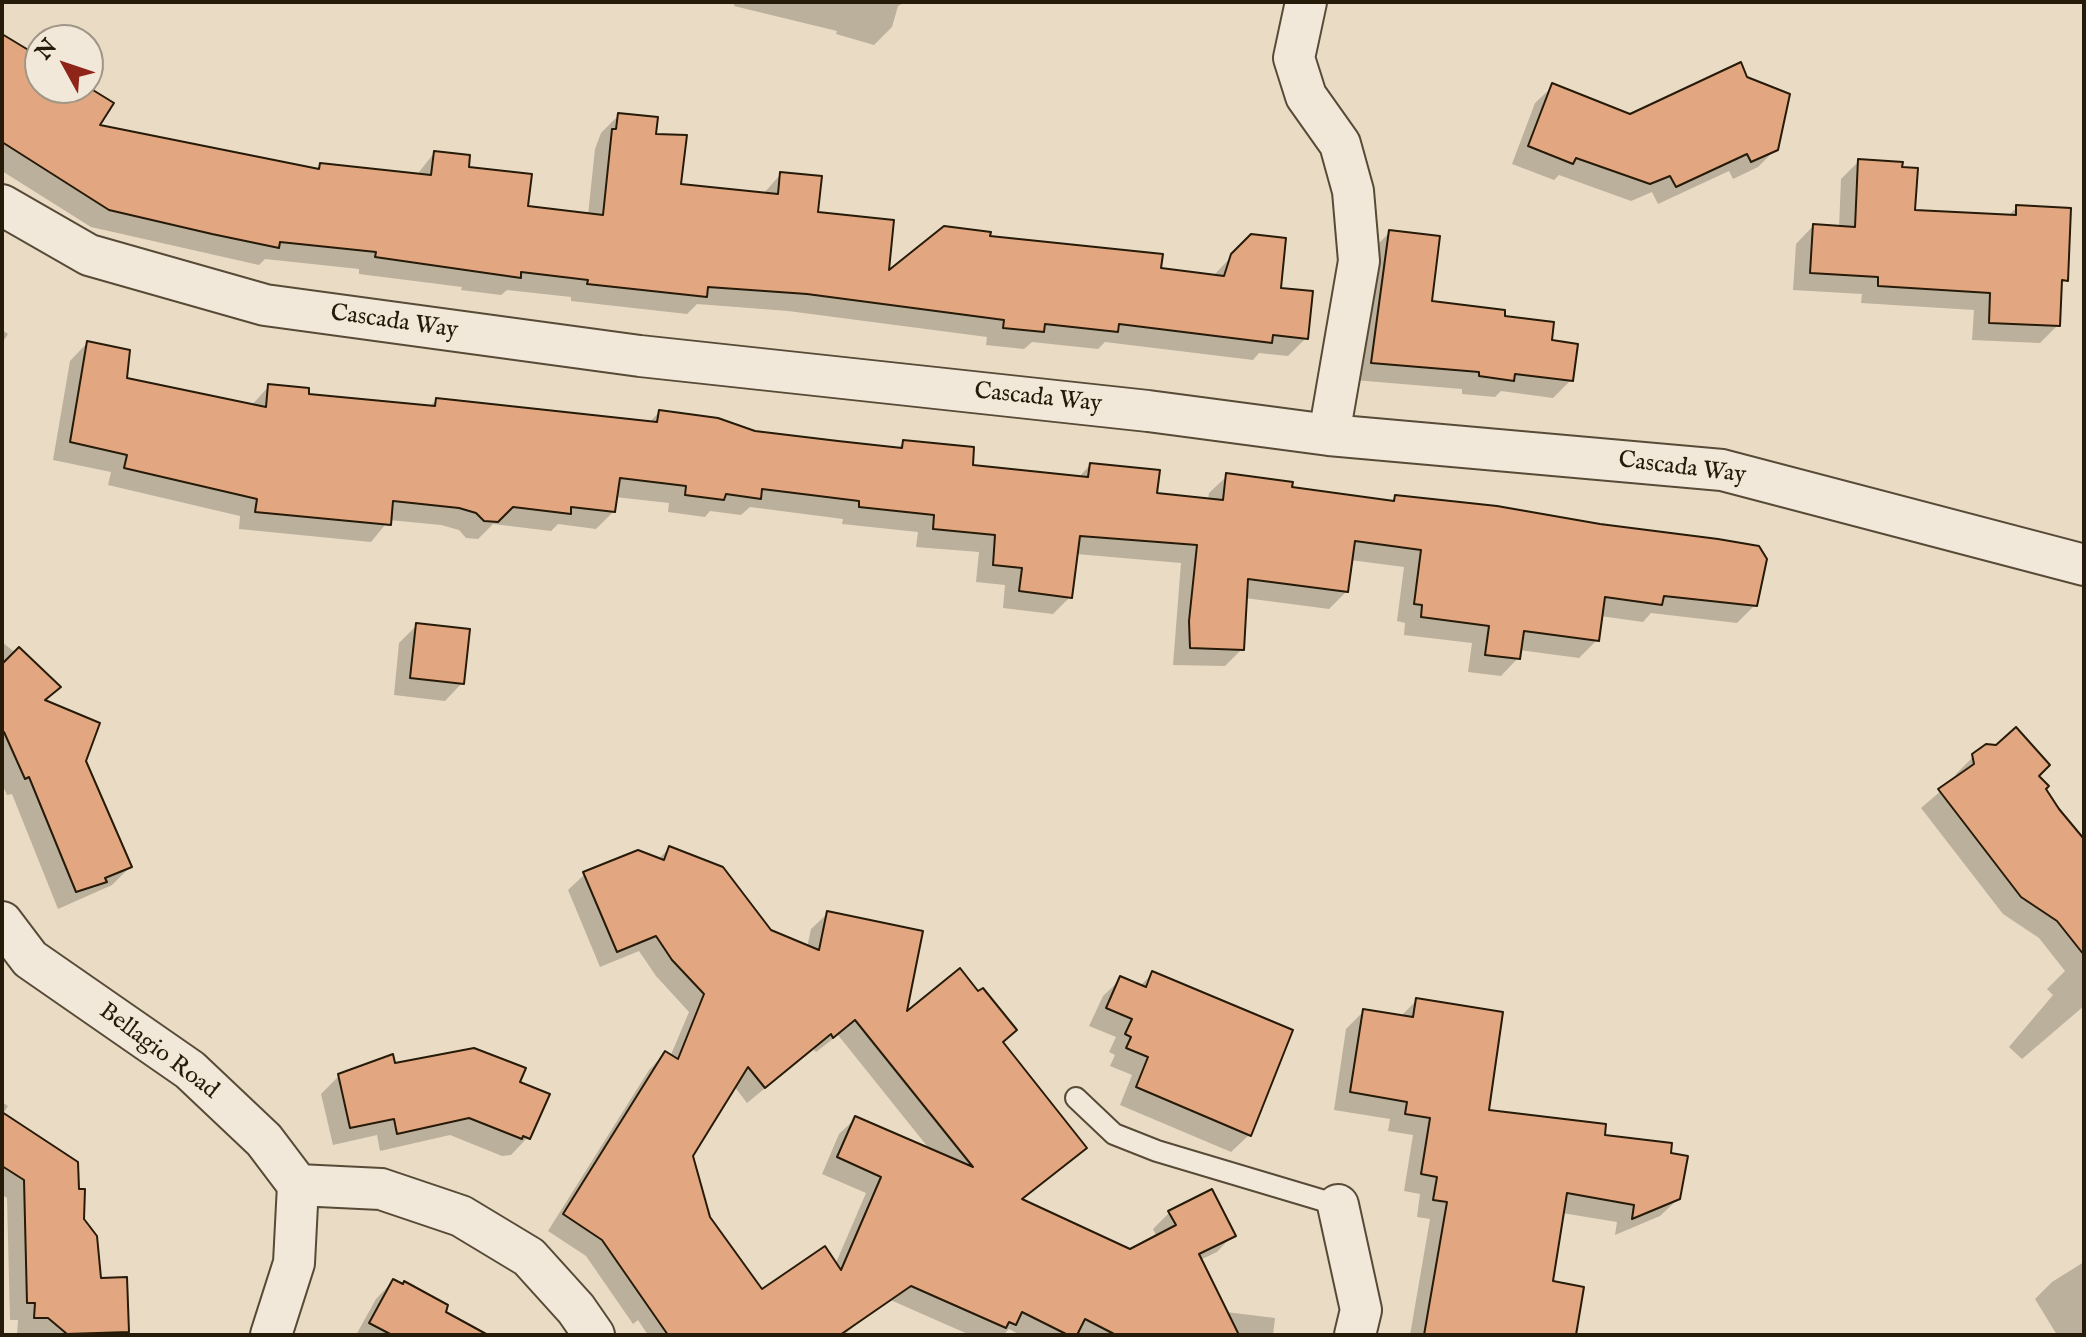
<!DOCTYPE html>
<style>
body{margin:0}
#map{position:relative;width:2086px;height:1337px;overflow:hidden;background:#eadcc4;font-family:"IM FELL English",serif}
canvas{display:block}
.frame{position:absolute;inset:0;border:4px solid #261a08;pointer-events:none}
.north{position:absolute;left:24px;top:24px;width:80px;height:80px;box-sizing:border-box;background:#f1e8d9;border:2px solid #a09685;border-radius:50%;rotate:310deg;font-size:22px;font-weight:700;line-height:32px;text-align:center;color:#261a08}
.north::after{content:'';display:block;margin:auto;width:28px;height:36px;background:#8f2418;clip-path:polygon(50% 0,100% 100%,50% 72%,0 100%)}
</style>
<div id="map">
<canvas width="2086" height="1337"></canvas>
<div class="frame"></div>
<div class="north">N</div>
</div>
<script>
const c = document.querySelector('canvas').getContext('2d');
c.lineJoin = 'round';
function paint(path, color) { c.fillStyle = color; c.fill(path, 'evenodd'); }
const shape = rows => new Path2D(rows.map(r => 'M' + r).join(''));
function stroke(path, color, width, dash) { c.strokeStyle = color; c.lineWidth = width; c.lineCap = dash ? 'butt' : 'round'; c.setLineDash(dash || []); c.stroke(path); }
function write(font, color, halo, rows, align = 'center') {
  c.font = font + ' "IM FELL English",serif'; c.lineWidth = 6; c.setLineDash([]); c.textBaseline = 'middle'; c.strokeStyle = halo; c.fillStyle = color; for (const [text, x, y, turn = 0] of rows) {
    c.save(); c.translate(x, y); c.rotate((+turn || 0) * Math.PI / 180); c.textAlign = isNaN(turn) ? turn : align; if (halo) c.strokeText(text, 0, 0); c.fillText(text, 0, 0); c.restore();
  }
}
paint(shape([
 [735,2,905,2,898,6,892,27,874,45,836,34,837,31,734,6],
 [2,36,40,59,40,88,97,126,315,170,321,165,416,176,434,153,466,169,526,208,588,215,595,149,601,133,619,115,654,136,679,185,763,194,781,174,816,214,887,274,988,238,1213,276,1251,236,1306,338,1288,356,1259,353,1253,360,1105,342,1098,349,1032,342,1024,349,986,345,987,337,788,311,697,304,687,314,571,301,571,297,507,290,501,295,461,290,462,287,359,274,359,269,265,259,259,265,91,227,2,171],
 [1553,86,1630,116,1776,149,1758,167,1733,179,1729,171,1658,204,1652,192,1631,201,1559,175,1554,180,1512,164,1535,103],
 [1859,161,1913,212,2007,217,2017,207,2066,280,2060,285,2058,325,2040,343,1972,340,1974,310,1861,303,1862,294,1793,290,1796,244,1813,226,1839,228,1841,179],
 [1390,232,1430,303,1503,318,1550,342,1571,380,1553,398,1501,391,1495,397,1462,394,1462,389,1354,380,1372,250],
 [2,330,8,334,2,343],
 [87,343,125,380,251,406,269,386,306,396,429,407,436,400,649,423,659,412,755,433,897,449,904,442,971,467,1078,478,1090,465,1155,495,1208,501,1209,493,1227,476,1290,489,1391,502,1396,497,1755,605,1737,623,1651,613,1643,622,1600,616,1597,640,1579,658,1519,650,1518,658,1501,676,1468,672,1472,643,1404,635,1405,623,1397,621,1404,567,1350,560,1347,591,1329,609,1245,598,1242,649,1225,666,1173,665,1181,563,1076,554,1070,597,1053,614,1003,608,1005,585,976,582,979,552,916,547,918,532,842,524,843,519,750,507,741,515,710,511,705,517,668,512,669,503,615,497,614,511,596,529,558,524,551,531,493,524,478,539,466,538,459,530,441,525,389,520,371,542,239,529,240,516,108,485,111,472,53,460,70,361],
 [417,625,462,683,445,701,394,695,399,643],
 [2,642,58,687,44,701,84,761,130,867,112,885,58,909,12,794,7,795,2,784],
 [1974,756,2037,776,2084,842,2084,1006,2022,1059,2009,1047,2053,995,2047,989,2065,971,2039,938,2003,914,1921,808,1956,778,1956,774],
 [669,848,770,932,807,948,811,929,828,913,904,1016,1001,1043,1085,1148,1022,1200,1130,1251,1157,1237,1153,1229,1169,1213,1211,1191,1233,1235,1217,1252,1200,1260,1226,1312,1275,1318,1273,1335,1020,1335,1009,1329,1003,1335,970,1335,836,1276,871,1312,844,1335,648,1335,638,1320,633,1324,586,1256,548,1231,649,1070,665,1053,670,1057,689,1012,656,976,639,951,600,967,568,890,585,874,658,860],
 [838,1035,931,1151,856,1118,839,1134,822,1174,866,1193,832,1272,761,1292,708,1218,691,1156,734,1086,747,1103,813,1049,816,1052],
 [1153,973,1249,1135,1231,1152,1120,1105,1132,1075,1110,1066,1115,1055,1109,1052,1116,1037,1089,1026,1103,996,1121,979,1139,987],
 [1417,1000,1487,1111,1668,1155,1679,1198,1660,1216,1615,1235,1617,1222,1562,1213,1551,1283,1574,1335,1410,1335,1430,1219,1417,1217,1420,1194,1404,1191,1413,1135,1388,1131,1390,1119,1334,1110,1346,1029,1364,1011,1400,1017],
 [339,1076,518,1083,528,1137,511,1155,502,1156,450,1135,380,1151,377,1135,333,1145,321,1094],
 [2,1102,8,1106,2,1115,82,1219,99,1280,127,1331,123,1335,17,1335,18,1320,10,1320,7,1198,2,1195],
 [2084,1262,2084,1335,2057,1335,2035,1299,2052,1282],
 [393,1281,443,1312,484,1335,356,1335,376,1299]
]), '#0003');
const building = shape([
 [2,34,40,57,40,88,88,87,114,103,100,125,319,169,320,163,431,175,434,151,470,155,469,167,532,174,528,206,603,215,612,129,616,129,618,113,658,117,656,134,687,135,681,184,778,194,780,172,822,176,818,212,894,220,889,270,944,226,991,232,990,236,1163,254,1161,268,1224,276,1231,254,1251,234,1286,238,1281,288,1313,291,1308,339,1273,335,1272,343,1119,324,1118,332,1045,324,1044,332,1003,328,1004,320,807,294,708,287,707,297,587,284,588,280,521,272,521,278,375,257,376,252,280,242,279,248,212,234,109,210,2,142,2,34],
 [1741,62,1747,77,1790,94,1778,150,1751,162,1747,154,1676,187,1670,176,1650,184,1576,158,1573,164,1528,146,1552,83,1630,114,1741,62],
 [1858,159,1903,162,1902,167,1918,168,1915,210,2016,215,2016,205,2071,208,2068,281,2062,280,2060,326,1989,323,1990,293,1878,286,1878,277,1810,273,1813,224,1855,227,1858,159],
 [1389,230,1440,236,1432,301,1505,310,1505,316,1554,322,1552,340,1578,344,1573,381,1515,374,1514,381,1479,376,1479,372,1371,363,1389,230],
 [87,341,130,350,127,378,266,407,268,384,309,388,309,394,435,406,436,398,657,422,659,410,718,418,755,431,838,441,902,448,903,440,974,447,973,465,1088,477,1090,463,1160,470,1157,493,1223,500,1226,473,1293,482,1292,487,1394,501,1395,495,1497,506,1600,524,1718,539,1759,546,1767,559,1757,606,1664,596,1662,605,1605,597,1599,641,1524,631,1520,659,1485,655,1489,626,1421,617,1422,605,1414,604,1421,550,1355,541,1348,592,1248,579,1244,650,1190,648,1189,621,1197,545,1080,536,1072,598,1019,591,1022,568,993,565,995,535,933,529,934,515,859,507,859,501,762,489,761,499,726,494,724,500,685,495,686,486,620,478,615,512,571,507,571,514,513,507,498,522,484,521,476,513,459,508,393,501,391,525,255,512,257,499,124,468,127,455,70,442,87,341],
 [416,623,470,629,464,684,410,678,416,623],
 [19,647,61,687,45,700,100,723,86,761,132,867,105,878,107,882,76,892,29,777,25,779,4,732,2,734,2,664,19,647],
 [2016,727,2050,765,2039,776,2049,786,2046,789,2059,809,2084,839,2084,955,2057,921,2021,897,1938,789,1974,764,1972,754,1986,744,1996,745,2016,727],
 [669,846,723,867,771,930,819,950,827,911,923,931,907,1011,960,968,978,991,983,988,1017,1030,1003,1042,1087,1148,1022,1199,1130,1249,1176,1225,1168,1211,1212,1189,1236,1236,1199,1254,1239,1335,1116,1335,1085,1319,1077,1335,1068,1335,1022,1312,1016,1325,1009,1322,1006,1328,911,1286,840,1335,668,1335,602,1240,563,1214,665,1051,678,1059,704,994,672,960,656,936,617,952,583,872,638,850,664,860,669,846],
 [855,1020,973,1167,855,1116,837,1157,881,1177,841,1270,825,1246,762,1289,710,1217,693,1156,748,1067,765,1088,831,1034,833,1038,855,1020],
 [1152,971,1293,1030,1251,1136,1136,1087,1148,1057,1126,1048,1131,1037,1125,1034,1132,1019,1106,1008,1120,976,1146,987,1152,971],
 [1416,998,1503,1012,1489,1110,1606,1124,1605,1135,1672,1143,1671,1153,1688,1156,1680,1199,1632,1219,1634,1205,1567,1193,1553,1281,1584,1287,1576,1335,1424,1335,1447,1202,1433,1200,1437,1177,1421,1174,1430,1118,1405,1114,1407,1102,1350,1092,1363,1009,1413,1017,1416,998],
 [474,1048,526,1068,520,1082,550,1094,530,1139,523,1136,522,1139,469,1118,397,1134,394,1119,350,1128,338,1074,393,1054,395,1063,474,1048],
 [2,1112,78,1162,79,1189,85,1189,84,1219,97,1236,101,1278,127,1277,129,1332,67,1334,48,1318,34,1318,35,1303,27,1303,24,1180,2,1166,2,1112],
 [393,1279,403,1284,404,1281,448,1305,446,1312,488,1335,392,1335,369,1323,393,1279]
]);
paint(building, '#e2a781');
stroke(building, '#261a08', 2);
const lane = shape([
 [1076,1098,1114,1134,1157,1151,1338,1205]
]);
const street = shape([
 [1306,2,1294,58,1306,96,1340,144,1353,191,1359,261,1329,435],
 [2,205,89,255,265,305,640,356,1148,411,1329,435,1722,470,2084,565],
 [2,922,30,959,190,1070,264,1140,298,1185,294,1263,271,1335],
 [298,1185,381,1189,461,1216,529,1257,576,1309,594,1335],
 [1338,1205,1361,1310,1355,1335]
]);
stroke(lane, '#574a37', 24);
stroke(street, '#574a37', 44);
stroke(lane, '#f1e8d9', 20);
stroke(street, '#f1e8d9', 40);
write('24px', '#261a08', '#f1e8d9', [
 ["Cascada Way",394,323,8],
 ["Cascada Way",1038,399,6],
 ["Cascada Way",1682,469,7],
 ["Bellagio Road",158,1052,37]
]);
</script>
